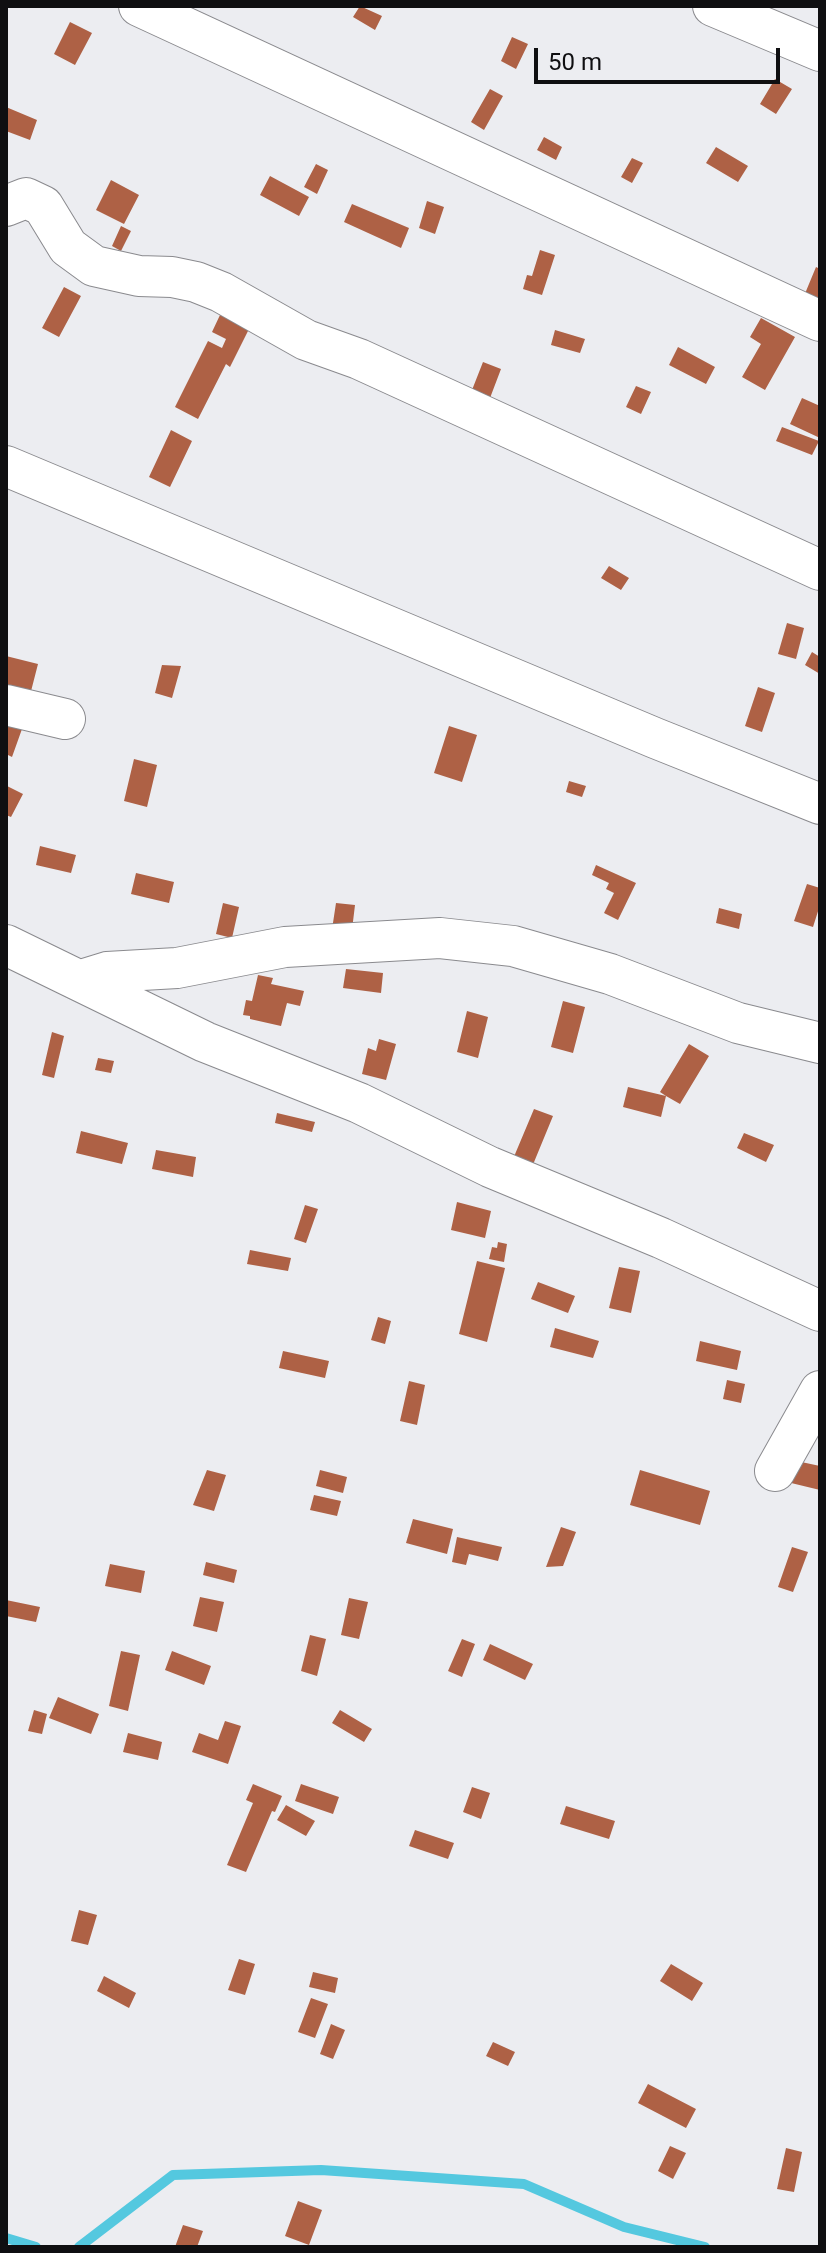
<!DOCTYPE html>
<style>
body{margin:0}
#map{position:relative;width:826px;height:2253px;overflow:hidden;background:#ecedf1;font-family:Roboto,sans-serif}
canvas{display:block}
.frame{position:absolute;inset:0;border:8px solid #0f0f11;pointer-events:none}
.scale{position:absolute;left:534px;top:48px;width:246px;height:36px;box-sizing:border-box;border:4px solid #0f0f11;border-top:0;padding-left:10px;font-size:24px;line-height:28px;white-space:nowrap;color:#0f0f11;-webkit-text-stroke:6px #ecedf1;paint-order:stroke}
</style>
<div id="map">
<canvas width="826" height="2253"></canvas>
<div class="frame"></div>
<div class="scale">50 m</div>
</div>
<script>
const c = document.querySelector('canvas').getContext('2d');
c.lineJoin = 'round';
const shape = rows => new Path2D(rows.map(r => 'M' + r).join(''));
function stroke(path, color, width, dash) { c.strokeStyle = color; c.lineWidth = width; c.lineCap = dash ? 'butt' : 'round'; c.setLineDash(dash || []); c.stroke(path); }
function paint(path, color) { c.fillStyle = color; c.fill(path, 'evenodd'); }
stroke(shape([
 [6,2238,36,2247],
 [79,2247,173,2175,321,2170,524,2184,624,2227,705,2247]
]), '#54c8df', 10);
paint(shape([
 [360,6,382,16,375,30,353,17],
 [70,22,92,33,75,65,54,54],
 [512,37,528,44,516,69,501,61],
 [775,79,792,89,776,114,760,104],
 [490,89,503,96,484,130,471,122],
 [6,107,37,120,30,140,6,131],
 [544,137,562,147,556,160,537,150],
 [716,147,748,166,738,182,706,163],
 [632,158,643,163,632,183,621,177],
 [316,164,328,170,317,194,304,187],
 [270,176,309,197,299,216,260,195],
 [111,180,139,195,124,224,96,210],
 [427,201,444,207,435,234,419,228],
 [352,204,409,228,401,248,344,222],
 [121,226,131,231,121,251,112,246],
 [540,250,555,255,542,295,523,289,527,275,532,276],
 [816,267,820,269,820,303,804,296],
 [64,287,81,296,59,337,42,328],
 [220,315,249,329,230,367,226,364,198,419,175,407,208,341,222,348,226,339,212,332],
 [761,318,795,337,765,390,742,377,761,344,750,337],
 [555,330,585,339,580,353,551,345],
 [678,347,715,367,706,384,669,365],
 [483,362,501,369,490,398,472,390],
 [636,386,651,392,641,414,626,407],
 [802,398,820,406,820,438,790,424],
 [782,427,819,441,812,455,776,441],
 [171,430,192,441,170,487,149,477],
 [609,566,629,578,621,590,601,578],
 [787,623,804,628,796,659,778,654],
 [812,652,820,657,820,674,805,665],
 [6,656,38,664,29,699,6,693],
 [162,665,181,666,172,698,155,693],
 [758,687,775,693,762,732,745,726],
 [6,723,22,729,12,757,6,754],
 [449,726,477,735,462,782,434,773],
 [134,759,157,765,147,807,124,801],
 [569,781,586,786,582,797,566,792],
 [7,786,23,794,11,817,6,815],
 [40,846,76,855,71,873,36,865],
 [596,865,636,883,618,920,604,913,614,893,606,889,609,883,592,875],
 [136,873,174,882,169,903,131,894],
 [807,884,820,888,820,905,813,927,794,921],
 [223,903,239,907,232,938,216,934],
 [336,903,355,905,351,938,331,936],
 [719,908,742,914,739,929,716,923],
 [346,969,383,973,381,993,343,988],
 [258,975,273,978,271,984,304,991,300,1006,287,1003,281,1026,250,1019,250,1016,243,1015,246,1000,252,1001],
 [563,1001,585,1007,573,1053,551,1047],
 [467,1011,488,1017,478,1058,457,1052],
 [52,1032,64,1036,54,1078,42,1075],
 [379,1039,396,1044,386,1080,362,1074,368,1048,376,1051],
 [689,1044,709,1056,680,1104,666,1096,661,1117,623,1107,628,1087,666,1096,660,1092],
 [98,1058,114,1061,111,1073,95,1070],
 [534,1109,553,1116,532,1167,513,1159],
 [277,1113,315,1122,312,1132,275,1123],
 [81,1131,128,1143,122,1164,76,1153],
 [744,1133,774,1145,766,1162,737,1148],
 [156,1150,196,1157,193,1177,152,1169],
 [457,1202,491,1211,485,1238,451,1230],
 [305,1205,318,1209,306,1243,294,1239],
 [498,1242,507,1244,504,1262,489,1259,492,1247,497,1248],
 [250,1250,291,1258,288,1271,247,1264],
 [477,1261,505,1268,487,1342,459,1334],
 [619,1267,640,1271,631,1313,609,1308],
 [538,1282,575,1296,568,1313,531,1299],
 [378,1317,391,1321,385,1344,371,1340],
 [555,1328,599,1341,593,1358,550,1347],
 [700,1341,741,1351,737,1370,696,1361],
 [283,1351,329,1361,325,1378,279,1368],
 [727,1380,745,1384,741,1403,723,1399],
 [409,1381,425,1385,417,1425,400,1421],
 [792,1460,820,1466,820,1490,787,1482],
 [207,1470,226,1475,214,1511,193,1505],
 [320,1470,347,1477,343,1493,316,1486],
 [640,1470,710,1491,700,1525,630,1505],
 [314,1495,341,1501,337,1516,310,1510],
 [413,1519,453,1529,447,1554,406,1543],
 [561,1527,576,1532,563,1566,546,1567],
 [457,1537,502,1547,498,1561,469,1554,466,1565,452,1562],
 [792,1547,808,1552,793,1592,778,1587],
 [206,1562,237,1570,234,1583,203,1575],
 [110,1564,145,1571,141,1593,105,1586],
 [200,1597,224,1602,217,1632,193,1626],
 [349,1598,368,1602,359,1639,341,1635],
 [6,1600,40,1607,36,1622,6,1616],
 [310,1635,326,1639,317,1676,301,1671],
 [462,1639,475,1644,462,1677,448,1671],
 [490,1644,533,1664,525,1680,483,1660],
 [121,1651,140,1655,128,1711,109,1706],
 [172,1651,211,1666,204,1685,165,1670],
 [58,1697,99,1714,91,1734,49,1718],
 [34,1710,47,1714,42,1734,28,1731],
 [340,1710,372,1729,364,1742,332,1723],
 [225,1721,241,1726,228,1764,192,1752,199,1733,218,1740],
 [128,1733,162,1742,158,1760,123,1752],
 [253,1784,282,1796,275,1812,272,1811,246,1872,227,1865,253,1803,246,1800],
 [301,1784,339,1797,333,1814,295,1801],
 [472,1787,490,1793,481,1819,463,1812],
 [286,1805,315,1821,306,1836,277,1820],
 [566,1806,615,1821,609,1839,560,1824],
 [415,1830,454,1843,448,1859,409,1846],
 [79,1910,97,1915,88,1945,71,1941],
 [239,1959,255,1964,245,1995,228,1990],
 [671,1964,703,1983,692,2001,660,1981],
 [313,1972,338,1978,335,1993,309,1987],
 [104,1976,136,1993,129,2008,97,1991],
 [311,1998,328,2004,315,2038,298,2032],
 [331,2024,345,2030,333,2059,320,2054],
 [493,2042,515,2052,508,2066,486,2056],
 [648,2084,696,2109,686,2128,638,2103],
 [670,2146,686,2153,673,2179,658,2171],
 [786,2148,802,2152,794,2192,777,2189],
 [298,2201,322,2210,309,2245,285,2236],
 [183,2225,203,2231,197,2247,175,2247]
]), '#ae6145');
const minor = shape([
 [139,6,820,321],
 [713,6,820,51],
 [6,206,26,198,43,206,68,247,94,266,139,276,172,277,196,282,221,292,306,340,359,359,820,570],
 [6,466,655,738,820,804],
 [6,705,65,719],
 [6,945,205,1042,359,1103,490,1167,661,1238,820,1311],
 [81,980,107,972,177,968,285,947,440,938,513,946,610,974,738,1023,820,1043],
 [775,1471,820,1391]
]);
stroke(minor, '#8a8a8e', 42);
stroke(minor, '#fff', 40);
</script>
